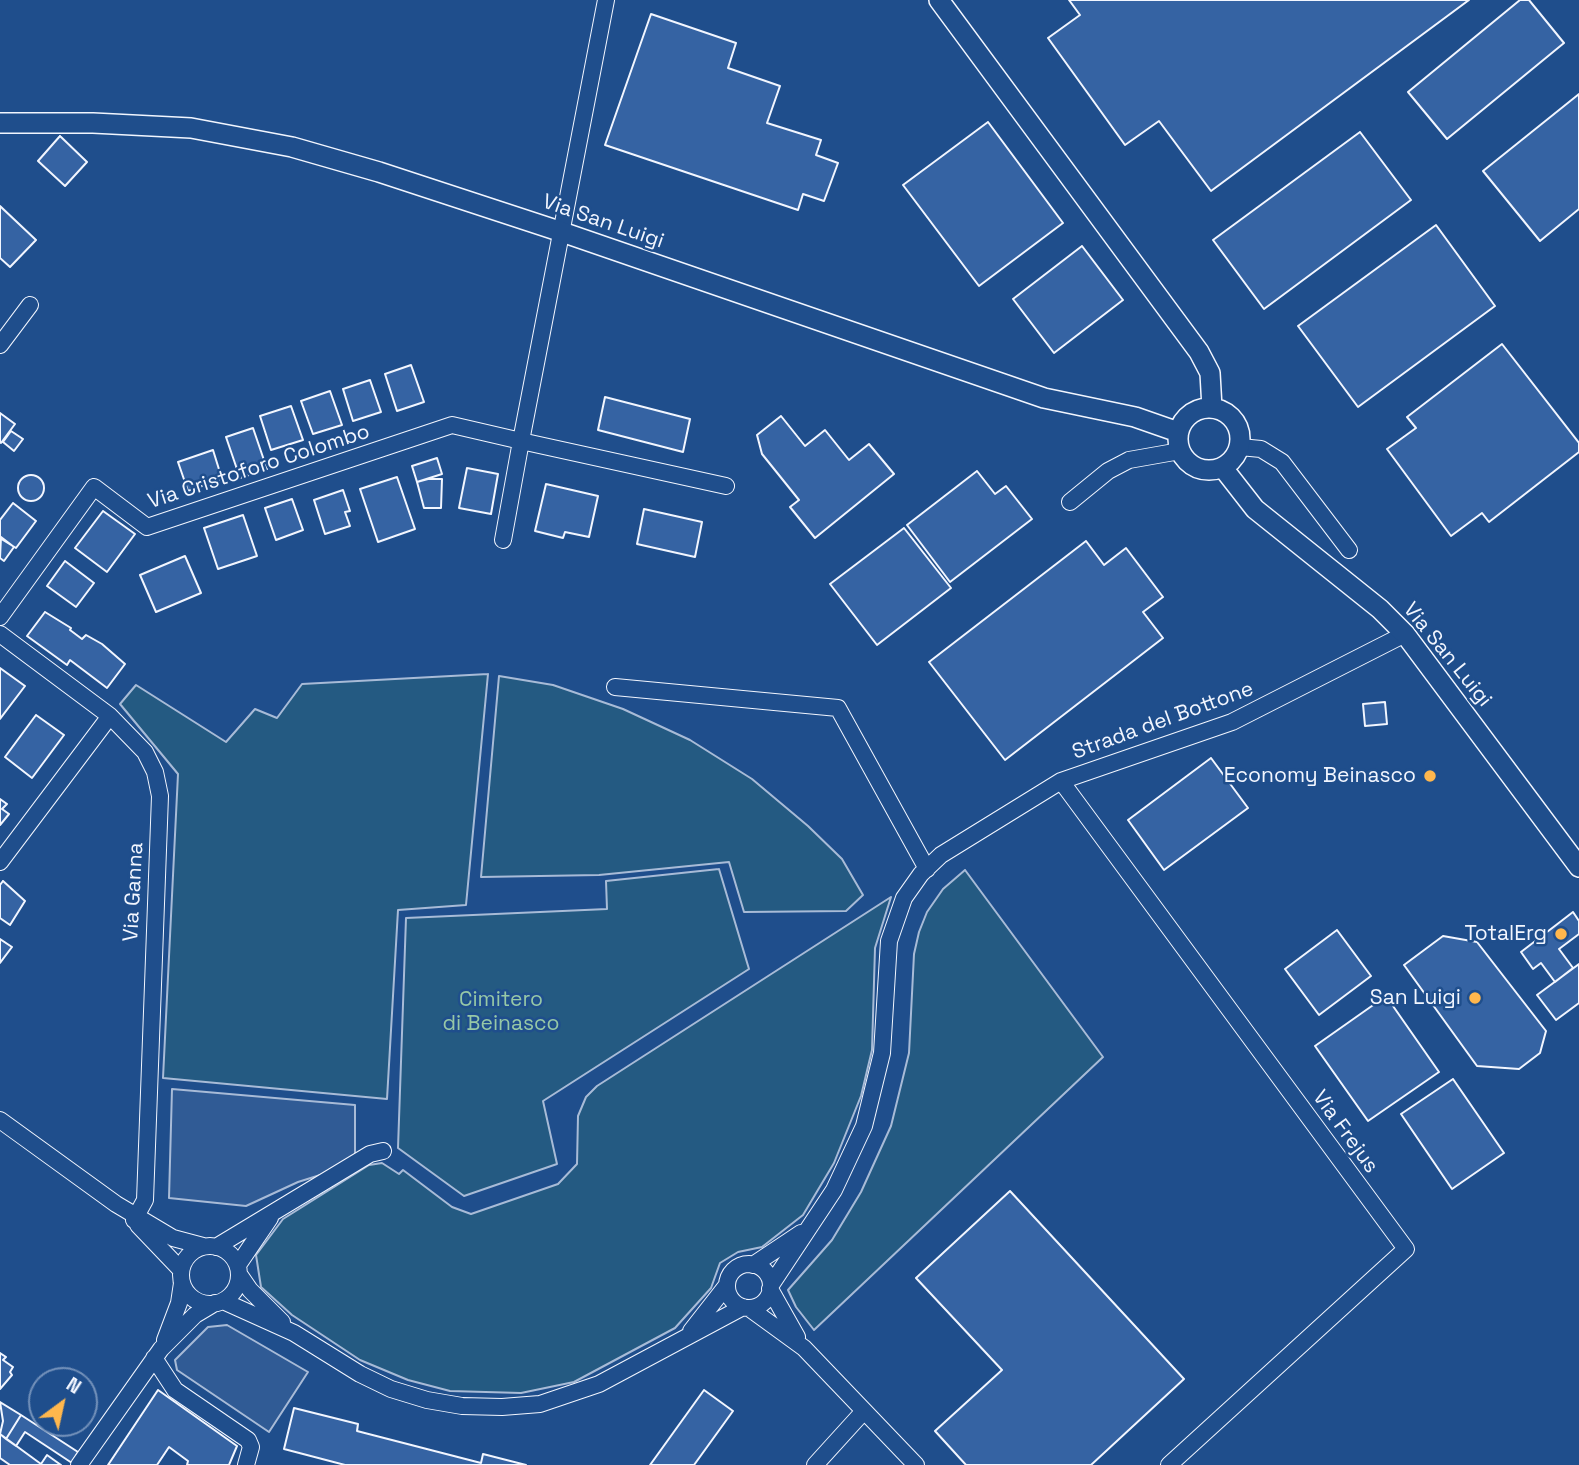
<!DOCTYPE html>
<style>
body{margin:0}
#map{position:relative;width:1579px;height:1465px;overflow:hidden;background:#1f4e8c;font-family:"Space Grotesk",sans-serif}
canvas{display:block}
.north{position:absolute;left:28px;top:1367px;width:70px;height:70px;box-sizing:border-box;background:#1f4e8c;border:2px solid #7391ba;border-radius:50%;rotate:33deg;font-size:19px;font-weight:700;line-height:28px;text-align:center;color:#f2f6ff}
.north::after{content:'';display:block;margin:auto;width:24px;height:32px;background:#ffb74d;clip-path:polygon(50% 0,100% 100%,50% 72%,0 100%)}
</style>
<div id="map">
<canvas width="1579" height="1465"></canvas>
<div class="north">N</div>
</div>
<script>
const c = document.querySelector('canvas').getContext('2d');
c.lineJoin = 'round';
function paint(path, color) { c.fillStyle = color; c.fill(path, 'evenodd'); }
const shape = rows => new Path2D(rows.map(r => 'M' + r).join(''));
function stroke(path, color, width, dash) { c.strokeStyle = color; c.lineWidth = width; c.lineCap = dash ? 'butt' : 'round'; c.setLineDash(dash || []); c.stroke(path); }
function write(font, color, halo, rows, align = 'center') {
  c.font = font + ' "Space Grotesk",sans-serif'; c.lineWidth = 5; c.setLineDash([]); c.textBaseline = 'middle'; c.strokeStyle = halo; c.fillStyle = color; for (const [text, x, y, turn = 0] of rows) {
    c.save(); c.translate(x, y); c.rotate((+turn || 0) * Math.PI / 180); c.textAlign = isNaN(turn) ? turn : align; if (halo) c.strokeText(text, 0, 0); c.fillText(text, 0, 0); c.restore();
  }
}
const green = shape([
 [488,674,466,905,398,910,387,1099,163,1078,178,774,120,704,136,685,226,742,255,709,277,718,302,684,488,674],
 [499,676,553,685,623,709,690,740,752,779,808,826,842,859,863,895,846,911,744,912,729,862,599,875,481,877,499,676],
 [719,869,749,969,543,1101,557,1164,464,1196,398,1148,406,918,607,909,606,881,719,869],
 [965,870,1103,1057,814,1330,796,1307,788,1290,832,1240,861,1192,891,1126,909,1053,914,954,919,932,927,912,943,889,965,870],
 [891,897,875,948,872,1050,861,1096,834,1163,803,1215,762,1247,738,1252,720,1263,711,1288,675,1328,574,1382,521,1393,450,1391,408,1380,360,1360,292,1315,261,1287,256,1255,283,1219,369,1165,382,1163,399,1174,403,1170,452,1207,471,1214,558,1184,577,1164,578,1116,586,1097,597,1086,891,897]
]);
paint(green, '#245a82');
stroke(green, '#a8bbd7', 2);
const parking = shape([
 [172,1089,355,1105,355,1164,298,1182,246,1206,169,1198,172,1089],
 [227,1325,308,1372,269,1432,177,1370,175,1360,208,1327,227,1325]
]);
paint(parking, '#305b95');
stroke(parking, '#a8bbd7', 2);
const building = shape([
 [1069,0,1469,0,1211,191,1159,121,1125,145,1048,38,1080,15,1069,0],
 [1520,0,1529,0,1564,43,1447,139,1408,92,1520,0],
 [651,14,736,43,728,68,780,86,767,123,821,140,816,155,838,163,824,201,803,194,798,210,605,145,651,14],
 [1579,94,1579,209,1540,241,1483,171,1579,94],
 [988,122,1063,223,979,286,903,185,988,122],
 [1360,132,1411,200,1264,309,1213,240,1360,132],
 [60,136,87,162,65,186,38,161,60,136],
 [0,206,36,240,10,267,0,258,0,206],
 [1436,225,1495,306,1358,407,1298,326,1436,225],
 [1082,246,1123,300,1054,353,1013,299,1082,246],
 [1502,344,1579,443,1579,452,1489,522,1482,513,1451,536,1387,449,1416,428,1407,417,1502,344],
 [411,365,424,402,397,411,385,374,411,365],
 [370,380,381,412,353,421,343,389,370,380],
 [330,391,342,425,313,434,301,401,330,391],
 [605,397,690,419,683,452,598,430,605,397],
 [291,406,303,440,271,450,260,416,291,406],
 [0,413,15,424,1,443,0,442,0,413],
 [781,416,805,446,825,430,849,460,869,444,894,474,815,538,790,507,799,500,762,454,757,435,781,416],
 [253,428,267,469,240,478,226,437,253,428],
 [11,431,23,439,14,451,3,442,11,431],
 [213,450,222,479,188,491,178,462,213,450],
 [437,458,442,474,417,482,412,466,437,458],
 [467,468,498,474,491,514,459,508,467,468],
 [977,471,995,494,1006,486,1032,519,950,582,907,525,977,471],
 '18 488a13 13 0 1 1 26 0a13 13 0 1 1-26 0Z',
 [397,477,415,529,378,542,360,489,397,477],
 [428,479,442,479,441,508,424,508,417,482,428,479],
 [546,484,598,496,589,537,565,532,563,538,535,531,546,484],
 [343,490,350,511,345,512,350,526,325,534,314,500,343,490],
 [292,499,303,530,276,540,265,508,292,499],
 [13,503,36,521,16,548,0,538,0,520,13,503],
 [644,509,702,522,695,557,637,544,644,509],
 [103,511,135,534,107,572,75,548,103,511],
 [243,515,257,556,218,569,204,528,243,515],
 [904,528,951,588,877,645,830,584,904,528],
 [1,537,14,547,4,561,0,558,1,537],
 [1086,541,1104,565,1126,548,1163,597,1143,612,1163,638,1005,760,929,662,1086,541],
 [185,556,201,593,156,612,140,575,185,556],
 [65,561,94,583,76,607,47,586,65,561],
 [45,612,71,628,70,630,82,639,86,635,102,644,125,664,107,688,70,660,67,665,27,636,45,612],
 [0,668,25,686,0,719,0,668],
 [1385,702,1387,724,1365,726,1363,704,1385,702],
 [36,715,64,735,32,778,5,757,36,715],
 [1211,758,1248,808,1164,870,1128,820,1211,758],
 [0,799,7,804,2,809,9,814,0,825,0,799],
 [3,881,25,901,10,925,0,918,0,885,3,881],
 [1573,912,1579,921,1579,934,1559,949,1573,968,1555,982,1541,963,1533,969,1521,952,1573,912],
 [1337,930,1371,976,1319,1015,1285,969,1337,930],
 [1443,936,1477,942,1546,1031,1540,1053,1519,1069,1477,1066,1404,965,1443,936],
 [0,939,12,947,0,963,0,939],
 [1579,964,1579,1003,1556,1020,1537,995,1579,964],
 [1386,996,1439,1072,1368,1121,1315,1046,1386,996],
 [1453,1079,1504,1153,1452,1189,1401,1114,1453,1079],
 [1010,1191,1184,1379,1091,1465,966,1465,935,1431,1002,1370,916,1278,1010,1191],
 [0,1353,6,1357,3,1360,13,1367,10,1372,12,1375,0,1389,0,1353],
 [158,1390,237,1446,229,1465,187,1465,188,1461,169,1447,157,1465,108,1465,158,1390],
 [704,1390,733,1411,694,1465,650,1465,704,1390],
 [0,1402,21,1415,6,1439,0,1434,3,1421,0,1402],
 [294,1408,358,1424,357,1431,481,1463,483,1454,526,1465,345,1465,284,1449,294,1408],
 [21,1415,78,1452,72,1463,25,1432,16,1446,6,1439,21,1415],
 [0,1434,41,1464,47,1455,61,1465,10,1465,0,1458,0,1434]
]);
paint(building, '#3563a3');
stroke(building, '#f2f6ff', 2);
const minor = shape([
 [0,345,30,305],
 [1240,447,1261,449,1282,462,1349,550],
 [1070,502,1108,471,1129,460,1180,451],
 [503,540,521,441,726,486],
 [0,617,94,487,147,527,452,425,521,441,606,0],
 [0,634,110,716,145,752,155,772,160,796,145,1200,134,1220],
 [615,687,838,708,927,869],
 [1061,781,1406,1249,1169,1465],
 [0,862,110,716],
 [0,1120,116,1204,173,1238,203,1246],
 [138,1225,181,1270],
 '181 1275a29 29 0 1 1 58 0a29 29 0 1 1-58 0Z',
 [216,1247,370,1154,383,1151],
 '727 1286a22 22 0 1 1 44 0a22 22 0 1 1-44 0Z',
 [238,1265,270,1218],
 [753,1265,801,1233],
 [239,1274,250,1290,282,1322],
 [771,1285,834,1190,864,1126,882,1053,889,941,904,898,921,874,941,855,1061,781,1232,722,1405,634],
 [770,1289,797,1337],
 [223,1301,294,1333,360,1374,391,1389,427,1400,462,1406,502,1407,540,1404,599,1384,743,1307],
 [749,1308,804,1348,916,1465],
 [691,1331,727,1285],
 [165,1340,179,1303,182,1283],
 [154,1358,175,1390,248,1440,251,1447,246,1465],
 [79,1465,161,1349,195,1315,215,1303],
 [815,1465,864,1411]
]);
const tertiary = shape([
 [939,0,1199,352,1210,373,1212,408],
 [0,123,93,123,191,128,292,147,379,172,562,232,1044,398,1135,417,1178,432],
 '1178 439a31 31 0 1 1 62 0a31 31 0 1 1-62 0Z',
 [1223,468,1255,509,1380,609,1405,634,1579,867]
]);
stroke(minor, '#f2f6ff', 18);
stroke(tertiary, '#f2f6ff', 22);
stroke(minor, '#1f4e8c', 16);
stroke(tertiary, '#1f4e8c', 19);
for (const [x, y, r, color] of [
 [1430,776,7,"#ffb74d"],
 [1561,934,7,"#ffb74d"],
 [1475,998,7,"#ffb74d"]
]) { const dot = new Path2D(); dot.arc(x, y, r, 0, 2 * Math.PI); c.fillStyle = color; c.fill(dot); stroke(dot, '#1f4e8c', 2.5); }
write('21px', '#f2f6ff', '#1f4e8c', [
 ["Via San Luigi",603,222,19],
 ["Via Cristoforo Colombo",259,467,-18],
 ["Via San Luigi",1447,655,51],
 ["Strada del Bottone",1163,721,-20],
 ["Via Ganna",134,892,-87],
 ["Via Frejus",1345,1132,54]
]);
write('21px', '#f2f6ff', '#1f4e8c', [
 ["Economy Beinasco",1416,776],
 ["TotalErg",1547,934],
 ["San Luigi",1461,998]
], 'right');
write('21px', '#97c8a6', '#1f4e8c', [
 ["Cimitero",501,1000],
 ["di Beinasco",501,1024]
]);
</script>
